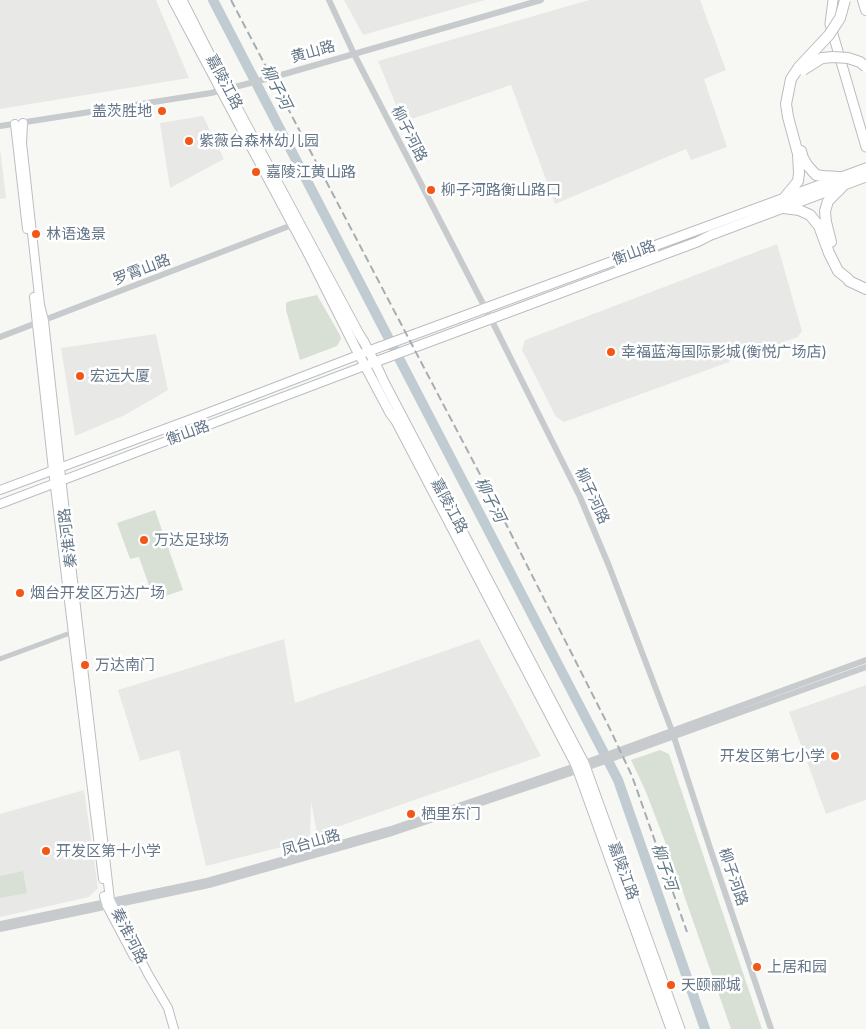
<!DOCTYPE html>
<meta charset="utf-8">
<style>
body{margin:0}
canvas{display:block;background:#f7f8f4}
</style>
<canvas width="866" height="1029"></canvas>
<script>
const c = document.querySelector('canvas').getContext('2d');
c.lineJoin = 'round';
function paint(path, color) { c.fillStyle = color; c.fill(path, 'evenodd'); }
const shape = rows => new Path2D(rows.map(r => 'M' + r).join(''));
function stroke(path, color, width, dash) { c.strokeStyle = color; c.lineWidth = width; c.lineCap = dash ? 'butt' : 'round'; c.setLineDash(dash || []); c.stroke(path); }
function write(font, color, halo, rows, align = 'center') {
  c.font = font + ' Inter,"Noto Sans SC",sans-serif'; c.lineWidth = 5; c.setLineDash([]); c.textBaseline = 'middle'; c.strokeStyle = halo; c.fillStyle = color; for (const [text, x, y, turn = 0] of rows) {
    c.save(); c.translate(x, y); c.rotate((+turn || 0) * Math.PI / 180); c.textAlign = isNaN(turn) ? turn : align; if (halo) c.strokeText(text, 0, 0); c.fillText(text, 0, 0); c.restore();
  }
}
paint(shape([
 [0,0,156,0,189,78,0,109],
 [344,0,485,0,363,35],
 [589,0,700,0,726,70,704,79,727,147,691,160,686,149,555,204,511,85,403,122,378,61],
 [203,116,224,159,170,188,160,123],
 [0,148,6,198,0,199],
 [777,244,802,331,798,337,564,422,556,417,522,350,525,340],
 [156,334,168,390,125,415,75,436,61,348],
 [284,639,295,703,479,639,541,756,317,834,311,801,310,840,206,866,179,750,140,761,118,690],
 [866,685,866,800,826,814,789,712],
 [84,790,98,888,89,897,0,917,0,814]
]), '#e8e9e7');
paint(shape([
 [317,295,340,335,341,339,337,346,300,360,286,310,286,303,290,301],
 [155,510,183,590,154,600,139,557,130,559,117,523],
 [660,750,669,754,762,1029,731,1029,667,847,646,792,631,760],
 [23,871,27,893,0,898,0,876]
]), '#d8e0d5');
stroke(shape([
 [213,0,618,780,705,1029]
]), '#c1ccd2', 10);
const secondary = shape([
 [23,123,22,143,40,305,44,321,63,495,110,900,148,974,168,1008,174,1029],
 [15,124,27,229],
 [34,297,53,470,103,879],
 [0,490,202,415,369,351],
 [0,504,375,362],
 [104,896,107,906,134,957]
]);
const primary = shape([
 [173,0,310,257,355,347,390,413,396,421,576,765,671,1029],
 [182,0,227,89,359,334,364,342,379,371,384,382,584,763,680,1029],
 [369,351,866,168],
 [375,362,697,242,711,235,866,177]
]);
const trunk = shape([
 [833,0,830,24,866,147]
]);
const motorway = shape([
 [863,0,866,10],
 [801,151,803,158,807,165,816,175,823,176,839,177],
 [785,197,795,185,798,181,799,173,798,154,788,117,786,104,791,79,799,67],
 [784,208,799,210,810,215,819,226,829,253,838,271,848,279,849,281,866,289],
 [831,242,826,222,825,211,828,201,842,187]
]);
stroke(secondary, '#b9bec3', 10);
stroke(primary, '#babec2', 11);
stroke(trunk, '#b9bdc0', 11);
stroke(motorway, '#b9bdc0', 12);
stroke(shape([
 [0,659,73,632]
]), '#c7cbce', 5);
stroke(shape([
 [329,0,354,54,495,327,580,497,609,566,672,731,710,848,771,1029],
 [0,126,211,93,274,77,541,0],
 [0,337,292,225],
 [0,924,207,881,391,829,584,763,866,660],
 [0,929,209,885,392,833,586,768,866,667]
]), '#c7cbce', 6);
stroke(secondary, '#fff', 8);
stroke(primary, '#fff', 9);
stroke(trunk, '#fff', 9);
stroke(motorway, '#fff', 10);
stroke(shape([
 [231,0,505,522,609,727,632,776,687,932]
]), '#a7adb3', 2, [8, 4]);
const motorwayBridge = shape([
 [799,67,829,35,840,18,845,0],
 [803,70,822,58,833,57,848,58,860,62,866,67]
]);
stroke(motorwayBridge, '#b9bdc0', 12, []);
stroke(motorwayBridge, '#fff', 10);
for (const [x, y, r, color] of [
 [162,111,5,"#f45618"],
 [189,141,5,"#f45618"],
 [256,172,5,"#f45618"],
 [431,190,5,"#f45618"],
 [36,234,5,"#f45618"],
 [611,352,5,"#f45618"],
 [80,376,5,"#f45618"],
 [144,540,5,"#f45618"],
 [20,593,5,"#f45618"],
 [85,665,5,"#f45618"],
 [835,756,5,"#f45618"],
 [411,814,5,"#f45618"],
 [46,851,5,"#f45618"],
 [757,967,5,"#f45618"],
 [671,985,5,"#f45618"]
]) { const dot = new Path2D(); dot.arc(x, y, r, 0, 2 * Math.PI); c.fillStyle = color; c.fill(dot); stroke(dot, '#fff', 2); }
write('15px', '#647688', '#fff', [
 ["黄山路",313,52,-16],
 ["嘉陵江路",224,82,62],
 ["柳子河路",409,134,63],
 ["衡山路",634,253,-20],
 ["罗霄山路",142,270,-21],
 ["衡山路",188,433,-20],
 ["柳子河路",592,496,65],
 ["嘉陵江路",449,506,62],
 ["秦淮河路",68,538,-97],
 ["凤台山路",311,843,-16],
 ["嘉陵江路",623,871,70],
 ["柳子河路",733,877,71],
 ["秦淮河路",129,936,63]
]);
write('15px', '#647688', '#fff', [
 ["盖茨胜地",152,111,"right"],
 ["紫薇台森林幼儿园",199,141],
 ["嘉陵江黄山路",266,172],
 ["柳子河路衡山路口",441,190],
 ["林语逸景",46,234],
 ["幸福蓝海国际影城(衡悦广场店)",621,352],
 ["宏远大厦",90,376],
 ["万达足球场",154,540],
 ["烟台开发区万达广场",30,593],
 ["万达南门",95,665],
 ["开发区第七小学",825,756,"right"],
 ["栖里东门",421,814],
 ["开发区第十小学",56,851],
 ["上居和园",767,967],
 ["天颐郦城",681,985]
], 'left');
write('italic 16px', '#5f7884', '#fff', [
 ["柳子河",276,87,63],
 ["柳子河",490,500,63],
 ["柳子河",664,867,71]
]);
</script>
